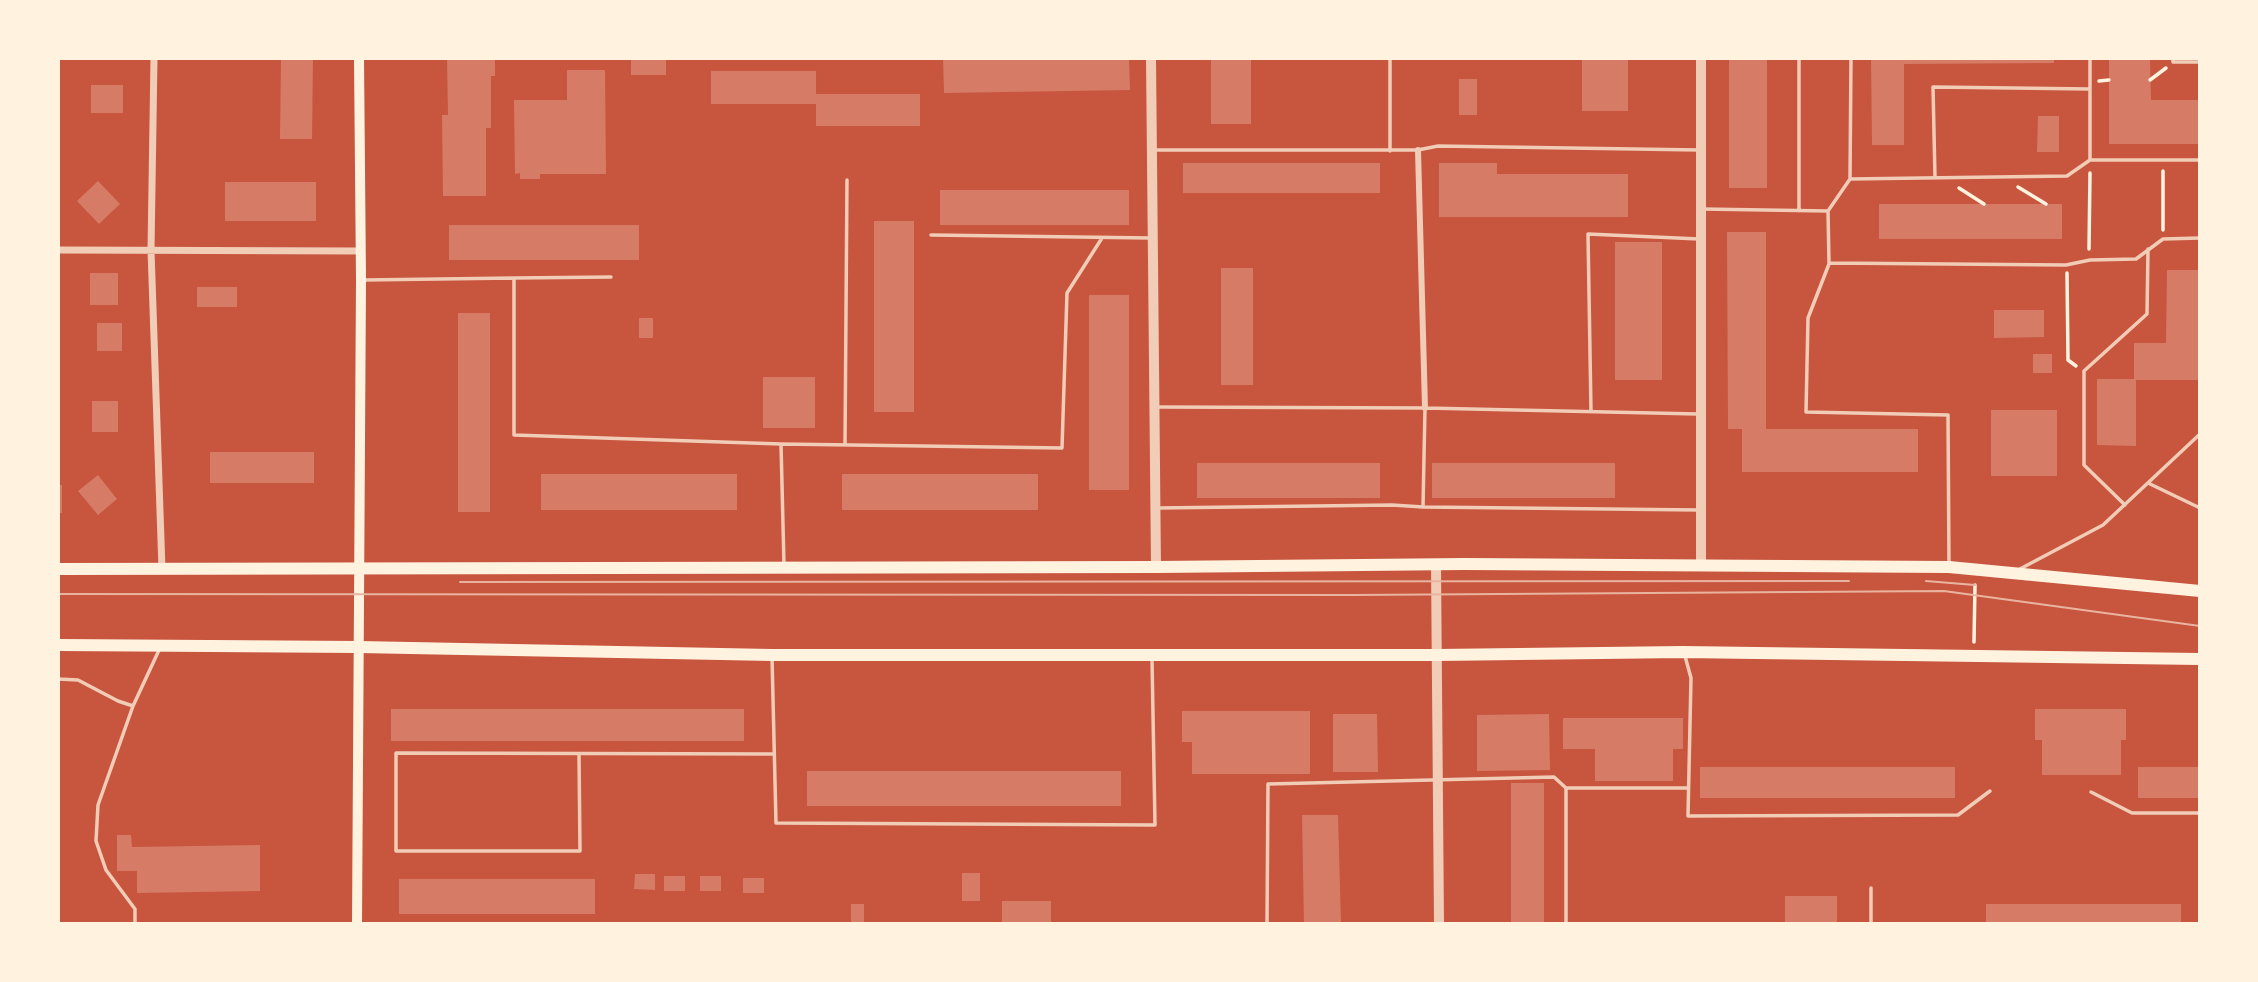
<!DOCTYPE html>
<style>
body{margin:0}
#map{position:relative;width:2258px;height:982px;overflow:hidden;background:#c8553d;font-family:Georgia,serif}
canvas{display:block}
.frame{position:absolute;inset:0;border:60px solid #fff3e0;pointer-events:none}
</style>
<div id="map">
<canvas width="2258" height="982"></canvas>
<div class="frame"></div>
</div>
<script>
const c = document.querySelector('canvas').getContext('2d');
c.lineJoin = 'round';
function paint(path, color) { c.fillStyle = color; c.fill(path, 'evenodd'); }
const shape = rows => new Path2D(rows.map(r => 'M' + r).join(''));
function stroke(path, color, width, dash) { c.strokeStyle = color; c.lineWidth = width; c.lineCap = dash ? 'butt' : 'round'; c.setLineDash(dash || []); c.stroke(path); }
paint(shape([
 [281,58,313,58,312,139,280,139],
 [447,58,495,58,495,76,491,76,491,128,486,128,486,196,443,196,442,115,448,115],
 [631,58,666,58,666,75,631,75],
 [943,58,1129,58,1130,90,944,93],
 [1211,58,1251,58,1251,124,1211,124],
 [1582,58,1628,58,1628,111,1582,111],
 [1729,58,1767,58,1767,188,1729,188],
 [1871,58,2054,58,2054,63,1904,64,1904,145,1872,145],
 [2109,58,2150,58,2151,100,2200,100,2200,144,2109,144],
 [567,70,605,70,606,174,540,174,540,179,520,179,520,173,515,174,514,100,567,100],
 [711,71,816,71,816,94,920,94,920,126,816,126,816,104,711,104],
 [1459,79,1477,79,1477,115,1459,115],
 [91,85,123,85,123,113,91,113],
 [2038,116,2059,116,2059,152,2037,152],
 [1183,163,1380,163,1380,193,1183,193],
 [1439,163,1497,163,1497,174,1628,174,1628,217,1439,217],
 [98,181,120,204,99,224,77,201],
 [225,182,316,182,316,221,225,221],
 [940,190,1129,190,1129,225,940,225],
 [1879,204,2062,204,2062,239,1879,239],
 [874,221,914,221,914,412,874,412],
 [449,225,639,225,639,260,449,260],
 [1727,232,1766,232,1766,429,1918,429,1918,472,1742,472,1742,429,1728,429],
 [1615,242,1662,242,1662,380,1615,380],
 [1221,268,1253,268,1253,385,1221,385],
 [2167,270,2200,270,2198,380,2136,380,2136,446,2097,445,2097,379,2134,379,2134,343,2166,343],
 [90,273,118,273,118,305,90,305],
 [197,287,237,287,237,307,197,307],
 [1089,295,1129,295,1129,490,1089,490],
 [1994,310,2044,310,2044,337,1994,338],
 [458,313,490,313,490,512,458,512],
 [639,318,653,318,653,338,639,338],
 [97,323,122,323,122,351,97,351],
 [2033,354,2052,354,2052,373,2033,373],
 [763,377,815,377,815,428,763,428],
 [92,401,118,401,118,432,92,432],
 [1991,410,2057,410,2057,476,1991,476],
 [210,452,314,452,314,483,210,483],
 [1197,463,1380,463,1380,498,1197,498],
 [1432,463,1615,463,1615,498,1432,498],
 [541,474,737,474,737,510,541,510],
 [842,474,1038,474,1038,510,842,510],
 [98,475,117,499,98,515,78,491],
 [58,485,62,485,62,513,58,513],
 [391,709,744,709,744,741,391,741],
 [2035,709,2126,709,2126,740,2121,740,2121,775,2042,775,2042,740,2035,740],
 [1182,711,1310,711,1310,774,1192,774,1192,742,1182,742],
 [1333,714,1377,714,1378,772,1333,772],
 [1549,714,1550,770,1477,771,1477,715],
 [1563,718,1683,718,1683,749,1673,749,1673,781,1595,781,1595,749,1563,749],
 [1700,767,1955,767,1955,798,1700,798],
 [2138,767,2200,767,2200,798,2138,798],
 [807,771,1121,771,1121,806,807,806],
 [1511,783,1544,783,1544,924,1511,924],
 [1302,815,1338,815,1341,924,1304,924],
 [117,835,131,835,132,847,260,845,260,891,137,893,137,871,117,871],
 [962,873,980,873,980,901,962,901],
 [635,874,655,874,655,890,634,889],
 [664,876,685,876,685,891,664,891],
 [700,876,721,876,721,891,700,891],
 [743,878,764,878,764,893,743,893],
 [399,879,595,879,595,914,399,914],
 [1785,896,1837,896,1837,924,1785,924],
 [1002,901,1051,901,1051,924,1002,924],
 [851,904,864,904,864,924,851,924],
 [1986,904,2181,904,2181,924,1986,924]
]), '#d67c66');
stroke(shape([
 [2150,80,2166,68],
 [2099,81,2109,80],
 [2018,187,2046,204],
 [1959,188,1984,204],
 [2163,230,2163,171],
 [2089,249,2090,173],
 [2067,273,2068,360,2076,366],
 [1974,642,1975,585]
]), '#fff3e0', 3.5);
stroke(shape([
 [1390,58,1390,151],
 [1799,58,1799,211],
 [1851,58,1850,179,2067,176,2090,160],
 [2090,58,2090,160,2200,160],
 [2173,58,2173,62,2200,62],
 [1155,150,1418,150,1438,146,1699,150],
 [1935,178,1933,87,2090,89],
 [1850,179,1828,211,1829,263,2066,265,2090,260,2136,259,2163,239,2200,238],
 [1702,209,1828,211],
 [931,235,1150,238],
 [1829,264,1808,318,1806,412,1948,415,1949,565],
 [514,278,611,277],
 [364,280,514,278,514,435,781,444,1062,448,1067,293,1102,238],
 [1157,407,1425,408,1698,414],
 [1591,411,1588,234,1699,239],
 [781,444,784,565],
 [845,445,847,180],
 [2148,483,2200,508],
 [2125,505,2084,465,2084,371,2147,314,2148,249],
 [1423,507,1425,408],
 [1158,508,1392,505,1423,507,1699,510],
 [2018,570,2103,525,2200,434],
 [1685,656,1691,678,1688,816,1958,815,1990,791],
 [772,657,776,823,1155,825,1152,659],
 [58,679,78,680,118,701,133,706,160,648],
 [133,706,98,805,96,841,106,870,135,909,135,924],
 [579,754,580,851,396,851,396,753,774,754],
 [1566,788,1566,924],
 [2091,792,2132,813,2200,813],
 [1871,888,1871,924],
 [1267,924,1268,784,1554,777,1566,788,1688,788]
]), '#f1ccb7', 3.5);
stroke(shape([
 [1418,150,1425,408]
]), '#f1ccb7', 6);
stroke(shape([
 [154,58,151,250,162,569],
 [58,250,361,251]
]), '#f1ccb7', 7);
stroke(shape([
 [1151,58,1156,567],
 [1701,58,1701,566],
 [1436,565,1439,924]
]), '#f1ccb7', 10);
stroke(shape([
 [357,924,361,280,359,58]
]), '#fff3e0', 10);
stroke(shape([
 [58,569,1156,567,1464,564,1949,567,2200,591],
 [58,645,359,647,772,655,1437,655,1683,652,2200,659]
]), '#fff3e0', 12);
stroke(shape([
 [1926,581,1975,585],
 [460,582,1849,581],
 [58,594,1353,595,1944,591,2200,626]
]), '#e9b49f', 2);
</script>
